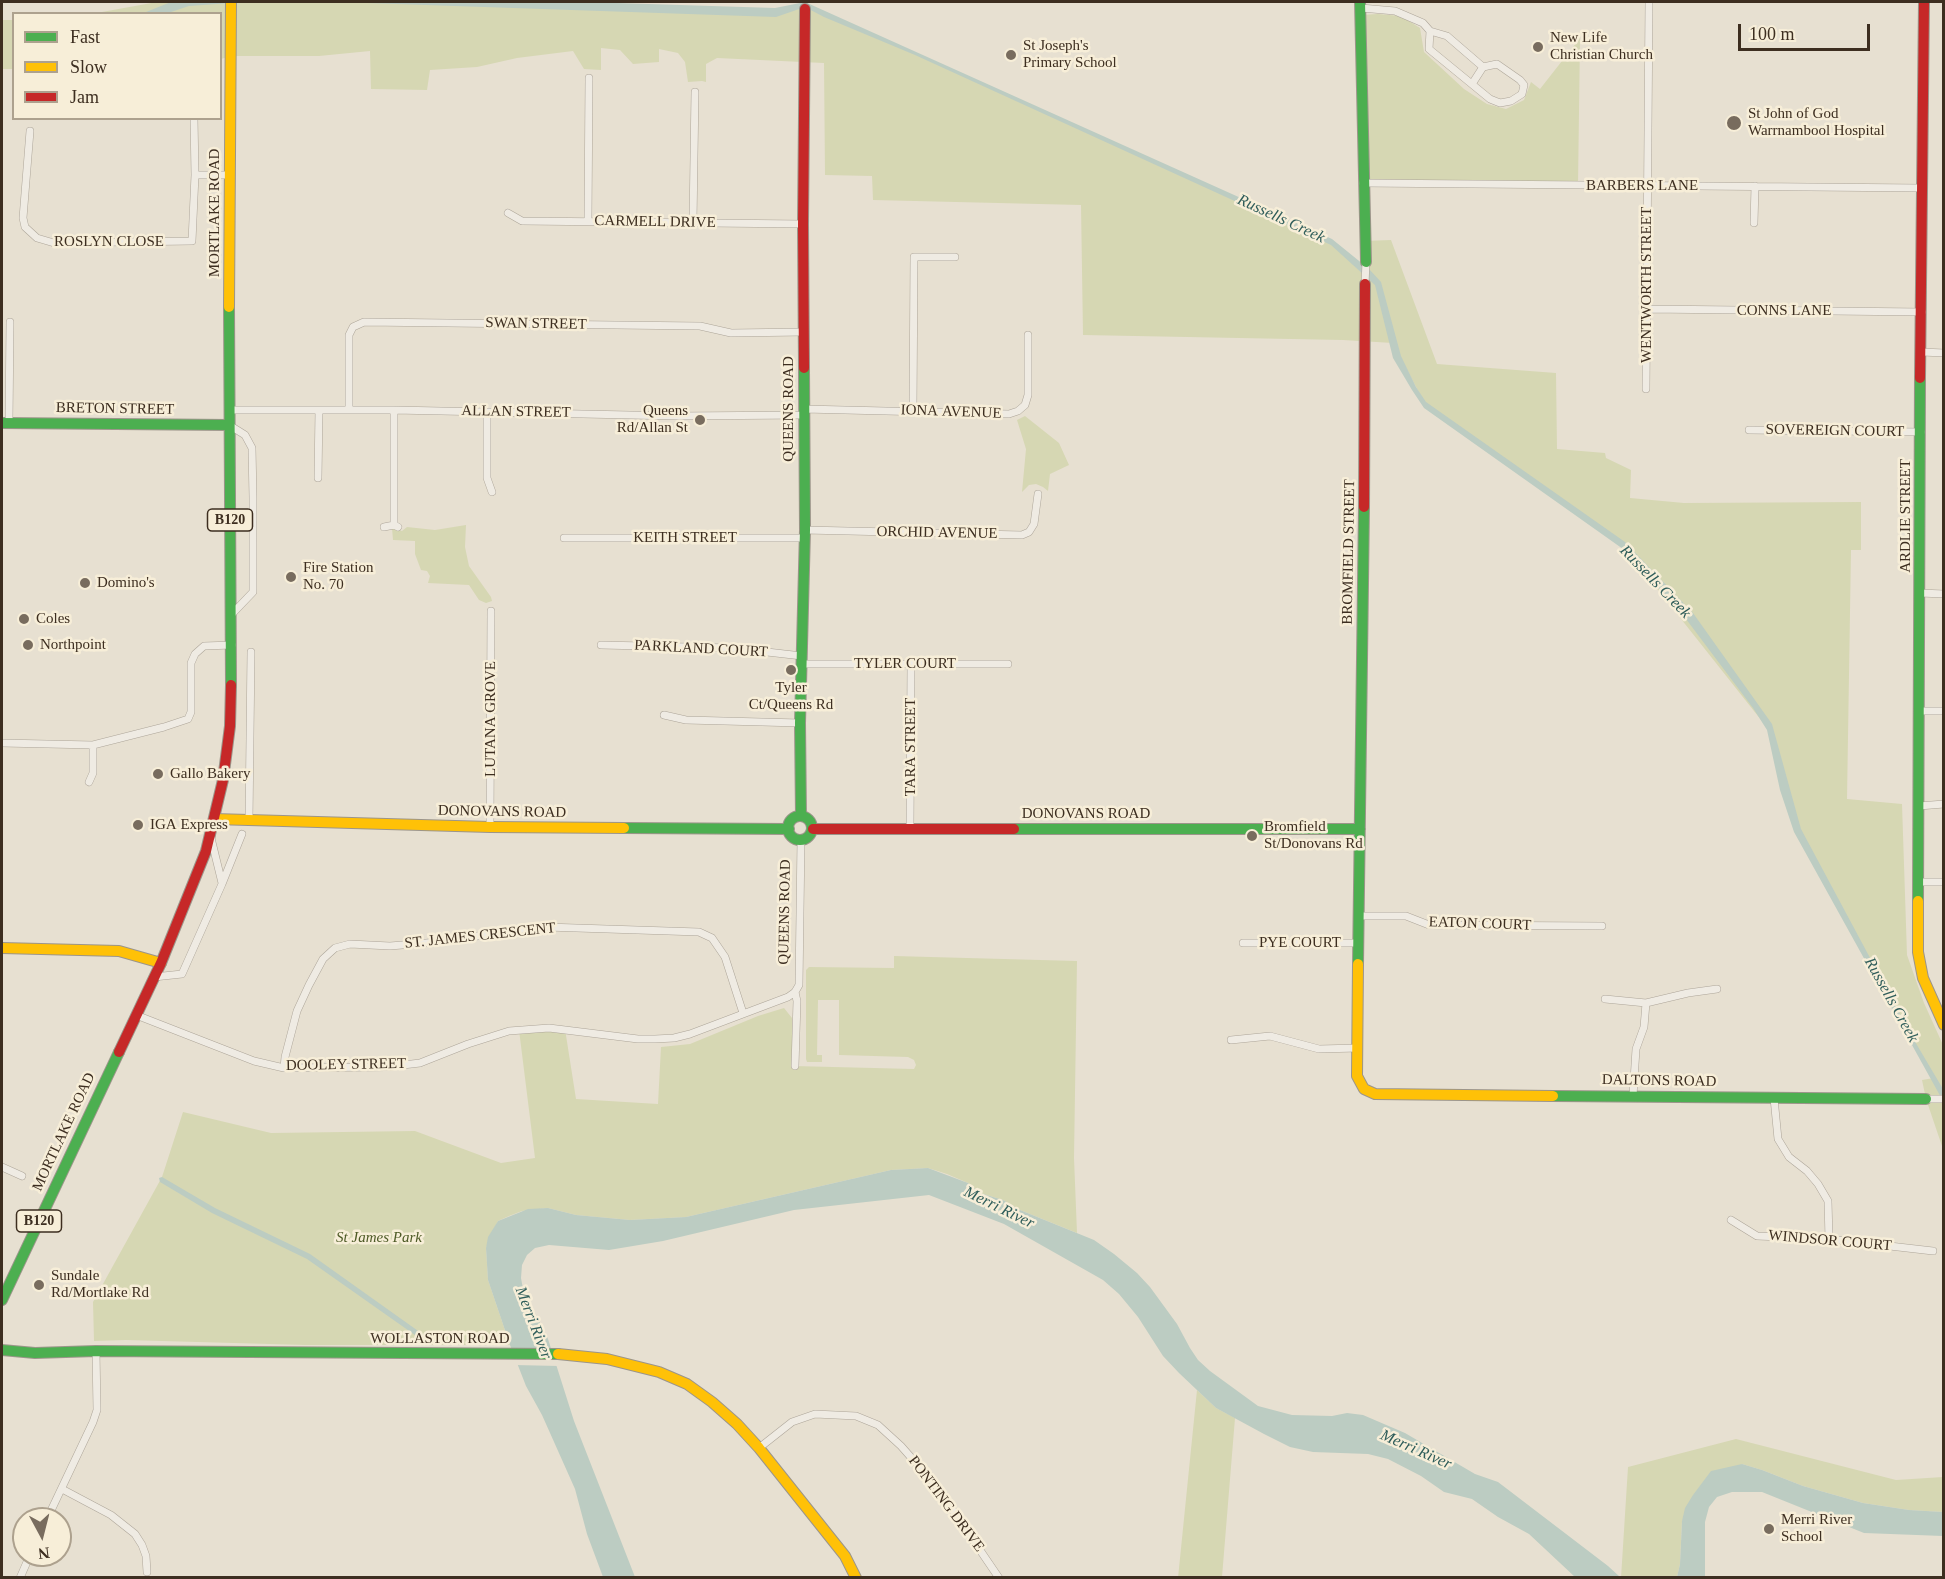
<!DOCTYPE html>
<style>
body{margin:0}
#map{position:relative;width:1945px;height:1579px;overflow:hidden;background:#e7e0d1;font-family:Georgia,serif}
canvas{display:block}
.frame{position:absolute;inset:0;border:3px solid #3d2e20;pointer-events:none}
.legend{position:absolute;left:12px;top:12px;width:210px;height:108px;box-sizing:border-box;background:#f7eed8;border:2px solid #ada18e;margin:0;padding:8px 10px;list-style:none;font-size:18px;color:#3d2e20}
.legend li{display:flex;align-items:center;gap:12px;height:30px}
.legend b{width:30px;border:2px solid #ada18e}
.north{position:absolute;left:12px;top:1507px;width:60px;height:60px;box-sizing:border-box;background:#f7eed8;border:2px solid #ada18e;border-radius:50%;rotate:173deg;font-size:16px;font-weight:700;line-height:24px;text-align:center;color:#3d2e20}
.north::after{content:'';display:block;margin:auto;width:21px;height:27px;background:#786c5e;clip-path:polygon(50% 0,100% 100%,50% 72%,0 100%)}
.scale{position:absolute;left:1738px;top:24px;width:132px;height:27px;box-sizing:border-box;border:3px solid #3d2e20;border-top:0;padding-left:8px;font-size:18px;line-height:21px;white-space:nowrap;color:#3d2e20;-webkit-text-stroke:4px #f7eed8;paint-order:stroke}
</style>
<div id="map">
<canvas width="1945" height="1579"></canvas>
<div class="frame"></div>
<ul class="legend">
<li><b style="height:8px;background:#4caf50"></b>Fast</li>
<li><b style="height:8px;background:#ffc107"></b>Slow</li>
<li><b style="height:8px;background:#c62828"></b>Jam</li>
</ul>
<div class="north">N</div>
<div class="scale">100 m</div>
</div>
<script>
const c = document.querySelector('canvas').getContext('2d');
c.lineJoin = 'round';
function paint(path, color) { c.fillStyle = color; c.fill(path, 'evenodd'); }
const shape = rows => new Path2D(rows.map(r => 'M' + r).join(''));
function stroke(path, color, width, dash) { c.strokeStyle = color; c.lineWidth = width; c.lineCap = dash ? 'butt' : 'round'; c.setLineDash(dash || []); c.stroke(path); }
function write(font, color, halo, rows, align = 'center') {
  c.font = font + ' Georgia,serif'; c.lineWidth = 5; c.setLineDash([]); c.textBaseline = 'middle'; c.strokeStyle = halo; c.fillStyle = color; for (const [text, x, y, turn = 0] of rows) {
    c.save(); c.translate(x, y); c.rotate((+turn || 0) * Math.PI / 180); c.textAlign = isNaN(turn) ? turn : align; if (halo) c.strokeText(text, 0, 0); c.fillText(text, 0, 0); c.restore();
  }
}
paint(shape([
 [157,2,489,2,775,12,805,4,1332,243,1365,276,1365,241,1391,240,1437,364,1556,373,1557,449,1605,453,1606,458,1631,470,1630,498,1684,503,1861,502,1861,550,1851,550,1847,799,1902,804,1907,955,1924,1003,1943,1045,1943,1149,1926,1099,1922,1080,1934,1078,1797,831,1769,730,1624,547,1426,406,1393,343,1343,340,1083,335,1081,205,873,200,872,176,825,175,824,63,717,58,706,64,706,82,702,81,688,82,685,62,678,53,659,49,659,62,633,64,620,50,601,48,601,70,584,69,573,51,517,58,477,67,430,70,427,90,371,89,370,51,319,56,231,56,221,59,220,14,91,14],
 [1378,14,1401,16,1420,28,1424,52,1464,89,1487,104,1506,109,1524,100,1531,82,1540,89,1580,38,1578,185,1363,183,1361,15],
 [2,20,13,20,13,69,2,69],
 [1025,416,1059,443,1069,465,1050,474,1048,491,1043,487,1036,484,1029,485,1022,492,1026,449,1017,420],
 [466,525,465,547,469,566,491,597,492,601,486,603,479,600,469,585,428,583,430,576,427,571,421,570,415,554,415,541,393,540,392,528,402,531,407,527,435,530],
 [894,956,1077,961,1074,1158,1077,1233,1020,1210,1003,1200,980,1193,968,1183,947,1174,928,1168,891,1170,686,1217,630,1220,576,1215,548,1208,522,1211,509,1216,498,1221,486,1248,488,1280,510,1345,306,1345,126,1340,94,1341,93,1302,162,1177,183,1112,271,1133,415,1131,501,1163,535,1158,519,1030,565,1029,576,1099,658,1104,661,1047,690,1044,758,1016,784,1008,792,1018,793,1066,914,1069,916,1065,914,1060,908,1057,839,1055,839,1000,818,1000,817,1055,822,1055,822,1062,807,1062,806,1059,806,970,809,967,894,968],
 [1197,1390,1216,1408,1235,1418,1222,1577,1178,1578],
 [1736,1439,1896,1480,1943,1477,1943,1512,1909,1510,1863,1503,1803,1486,1762,1470,1742,1464,1682,1521,1680,1564,1677,1577,1621,1578,1628,1467]
]), '#d6d7b3');
paint(shape([
 [171,2,585,2,775,8,805,2,1332,239,1369,269,1381,282,1401,356,1416,387,1426,402,1625,542,1693,613,1772,724,1801,829,1914,1040,1943,1089,1943,1101,1794,832,1780,790,1767,730,1753,708,1686,619,1623,549,1424,408,1412,390,1393,358,1375,285,1331,245,915,55,824,17,805,7,776,17,338,2,231,3,189,6,168,13,141,14],
 [928,1168,968,1183,980,1193,1003,1200,1020,1210,1094,1240,1114,1254,1137,1273,1150,1287,1177,1324,1190,1348,1198,1360,1210,1371,1258,1406,1292,1415,1332,1416,1347,1413,1363,1415,1405,1433,1475,1474,1498,1482,1608,1566,1620,1577,1575,1577,1529,1534,1498,1517,1472,1499,1444,1492,1421,1476,1388,1459,1368,1454,1313,1452,1290,1447,1264,1434,1216,1408,1179,1373,1163,1356,1138,1317,1119,1294,1103,1280,1004,1224,929,1195,794,1210,663,1241,609,1250,549,1245,535,1248,527,1255,522,1265,521,1278,523,1289,548,1339,574,1421,635,1577,603,1577,587,1534,575,1489,542,1415,526,1386,510,1345,488,1280,486,1248,488,1237,498,1221,528,1209,548,1208,576,1215,630,1220,686,1217,891,1170],
 [162,1177,215,1208,310,1254,428,1338,422,1340,307,1259,212,1213,160,1182,159,1178],
 [1742,1464,1762,1470,1803,1486,1863,1503,1909,1510,1943,1512,1943,1536,1864,1533,1762,1492,1732,1492,1717,1497,1709,1507,1705,1522,1705,1577,1677,1577,1680,1564,1682,1521,1685,1508,1693,1495,1711,1471]
]), '#bcccc2');
paint(shape([
 [509,1351,555,1351,559,1366,514,1365]
]), '#e7e0d1');
const street = shape([
 [1361,8,1395,11,1423,23,1430,31,1447,36,1483,67,1497,64,1520,80,1524,85,1522,94,1511,101,1500,103,1490,99,1429,49,1430,31],
 [1472,84,1483,67],
 [30,131,23,218,25,227,37,238,54,243,192,241,195,175,194,118],
 [195,175,230,175],
 [1363,183,1921,188],
 [508,213,522,221,803,224],
 [588,221,589,78],
 [693,222,695,92],
 [1754,223,1755,186],
 [1365,284,1366,262],
 [1647,309,1922,312],
 [1922,352,1944,353],
 [1646,389,1649,2],
 [804,409,1009,414,1018,411,1025,405,1028,395,1028,335],
 [229,410,394,410,677,416,804,415],
 [349,410,349,335,353,327,364,322,700,326,731,333,804,332],
 [913,411,914,257,955,257],
 [487,412,487,478,492,492],
 [9,423,10,322],
 [229,425,245,435,252,448,253,498,253,592,231,615],
 [1749,430,1921,432],
 [318,478,319,410],
 [394,525,394,410],
 [384,527,394,525,398,527],
 [805,530,1022,535,1029,532,1034,524,1038,494],
 [564,538,805,538],
 [1920,593,1944,594],
 [601,645,732,648,802,656],
 [802,664,1008,664],
 [1919,711,1944,711],
 [664,715,686,720,800,723],
 [2,743,93,745,164,727,188,719,191,712,191,663,195,654,204,646,232,645],
 [89,782,93,773,93,745],
 [1919,806,1944,804],
 [249,821,251,652],
 [490,827,491,611],
 [910,828,911,665],
 [211,838,222,883],
 [1918,882,1944,882],
 [1358,916,1406,916,1429,925,1602,926],
 [1243,943,1358,943],
 [154,977,182,974,222,884,242,834],
 [795,992,797,1001,795,1066],
 [1605,999,1646,1003,1688,993,1717,989],
 [136,1015,254,1061,284,1068,386,1067,420,1063,468,1044,509,1031,549,1028,638,1039,655,1039,674,1038,690,1034,788,997,795,992,799,985,801,840],
 [1231,1040,1270,1036,1319,1049,1358,1048],
 [284,1068,285,1057,297,1011,309,985,323,959,335,948,350,944,390,946,438,942,530,928,546,927,699,932,712,938,725,957,743,1013],
 [1633,1096,1636,1049,1644,1027,1646,1003],
 [1774,1098,1778,1139,1789,1157,1807,1171,1818,1184,1828,1201,1829,1239],
 [1926,1099,1944,1099],
 [2,1167,22,1176],
 [1731,1220,1757,1236,1829,1239,1933,1251],
 [759,1448,792,1422,815,1414,856,1416,878,1425,901,1446,937,1487,999,1578],
 [62,1489,111,1515,135,1534,142,1545,146,1556,147,1572],
 [47,1519,93,1422,97,1410,96,1351],
 [20,1578,30,1555]
]);
const fast = shape([
 [1360,2,1366,262],
 [229,307,231,685],
 [2,423,229,425],
 [801,816,800,723,805,530,804,368],
 '788 828a12 12 0 1 1 24 0a12 12 0 1 1-24 0Z',
 [624,828,789,829],
 [1014,829,1360,829],
 [1918,901,1920,378],
 [1358,964,1364,507],
 [1553,1096,1926,1099],
 [2,1300,119,1052],
 [2,1350,35,1353,96,1351,558,1354]
]);
const slow = shape([
 [229,307,231,2],
 [214,819,490,827,624,828],
 [1918,901,1918,952,1923,978,1944,1025],
 [2,948,119,951,161,963],
 [1358,964,1357,1076,1364,1089,1375,1094,1553,1096],
 [558,1354,607,1359,659,1372,687,1384,712,1402,737,1424,759,1448,845,1556,856,1578]
]);
const jam = shape([
 [804,368,803,224,805,9],
 [1920,378,1924,2],
 [1364,507,1365,284],
 [813,829,1014,829],
 [119,1052,161,963,206,851,223,780,230,726,231,685]
]);
stroke(street, '#ada599', 8);
stroke(fast, '#9c958a', 12);
stroke(slow, '#9c958a', 12);
stroke(jam, '#9c958a', 12);
stroke(street, '#efebe3', 7);
stroke(fast, '#4caf50', 10);
stroke(slow, '#ffc107', 10);
stroke(jam, '#c62828', 10);
for (const [x, y, r, color] of [
 [1538,47,6,"#786c5e"],
 [1011,55,6,"#786c5e"],
 [1734,123,8,"#786c5e"],
 [700,420,6,"#786c5e"],
 [291,577,6,"#786c5e"],
 [85,583,6,"#786c5e"],
 [24,619,6,"#786c5e"],
 [28,645,6,"#786c5e"],
 [791,670,6,"#786c5e"],
 [158,774,6,"#786c5e"],
 [138,825,6,"#786c5e"],
 [1252,836,6,"#786c5e"],
 [39,1285,6,"#786c5e"],
 [1769,1529,6,"#786c5e"]
]) { const dot = new Path2D(); dot.arc(x, y, r, 0, 2 * Math.PI); c.fillStyle = color; c.fill(dot); stroke(dot, '#f7eed8', 2); }
for (const [x, y, w] of [
 [230,520,45],
 [39,1221,45]
]) { const box = new Path2D(); box.roundRect(x - w / 2, y - 11, w, 22, 4.5); c.fillStyle = '#f7eed8'; c.fill(box); stroke(box, '#3d2e20', 1.5); }
write('bold 14px', '#3d2e20', null, [
 ["B120",230,520],
 ["B120",39,1221]
]);
write('15px', '#3d2e20', '#f7eed8', [
 ["New Life",1550,38],
 ["Christian Church",1550,55],
 ["St Joseph's",1023,46],
 ["Primary School",1023,63],
 ["St John of God",1748,114],
 ["Warrnambool Hospital",1748,131],
 ["Queens",688,411,"right"],
 ["Rd/Allan St",688,428,"right"],
 ["Fire Station",303,568],
 ["No. 70",303,585],
 ["Domino's",97,583],
 ["Coles",36,619],
 ["Northpoint",40,645],
 ["Tyler",791,688,"center"],
 ["Ct/Queens Rd",791,705,"center"],
 ["Gallo Bakery",170,774],
 ["IGA Express",150,825],
 ["Bromfield",1264,827],
 ["St/Donovans Rd",1264,844],
 ["Sundale",51,1276],
 ["Rd/Mortlake Rd",51,1293],
 ["Merri River",1781,1520],
 ["School",1781,1537]
], 'left');
write('15px', '#3d2e20', '#f7eed8', [
 ["BARBERS LANE",1642,186],
 ["MORTLAKE ROAD",215,213,-90],
 ["CARMELL DRIVE",655,222,1],
 ["ROSLYN CLOSE",109,242],
 ["WENTWORTH STREET",1647,285,-90],
 ["CONNS LANE",1784,311],
 ["SWAN STREET",536,324,1],
 ["BRETON STREET",115,409,1],
 ["QUEENS ROAD",789,409,-90],
 ["ALLAN STREET",516,412,1],
 ["IONA AVENUE",951,412,2],
 ["SOVEREIGN COURT",1835,431,1],
 ["ARDLIE STREET",1906,516,-90],
 ["ORCHID AVENUE",937,533,1],
 ["KEITH STREET",685,538],
 ["BROMFIELD STREET",1349,552,-89],
 ["PARKLAND COURT",701,649,3],
 ["TYLER COURT",905,664],
 ["LUTANA GROVE",491,719,-90],
 ["TARA STREET",911,747,-90],
 ["DONOVANS ROAD",502,812,1],
 ["DONOVANS ROAD",1086,814],
 ["QUEENS ROAD",785,912,-89],
 ["EATON COURT",1480,924,2],
 ["ST. JAMES CRESCENT",480,936,-6],
 ["PYE COURT",1300,943],
 ["DOOLEY STREET",346,1065,-1],
 ["DALTONS ROAD",1659,1081,1],
 ["MORTLAKE ROAD",64,1132,-65],
 ["WINDSOR COURT",1830,1241,5],
 ["WOLLASTON ROAD",440,1339],
 ["PONTING DRIVE",946,1504,53]
]);
write('italic 15px', '#4d5a26', '#f7eed8', [
 ["St James Park",379,1238]
]);
write('italic 16px', '#2f5d5a', '#f7eed8', [
 ["Russells Creek",1281,219,25],
 ["Russells Creek",1655,582,46],
 ["Russells Creek",1891,1000,61],
 ["Merri River",999,1208,26],
 ["Merri River",533,1323,69],
 ["Merri River",1416,1450,24]
]);
</script>
